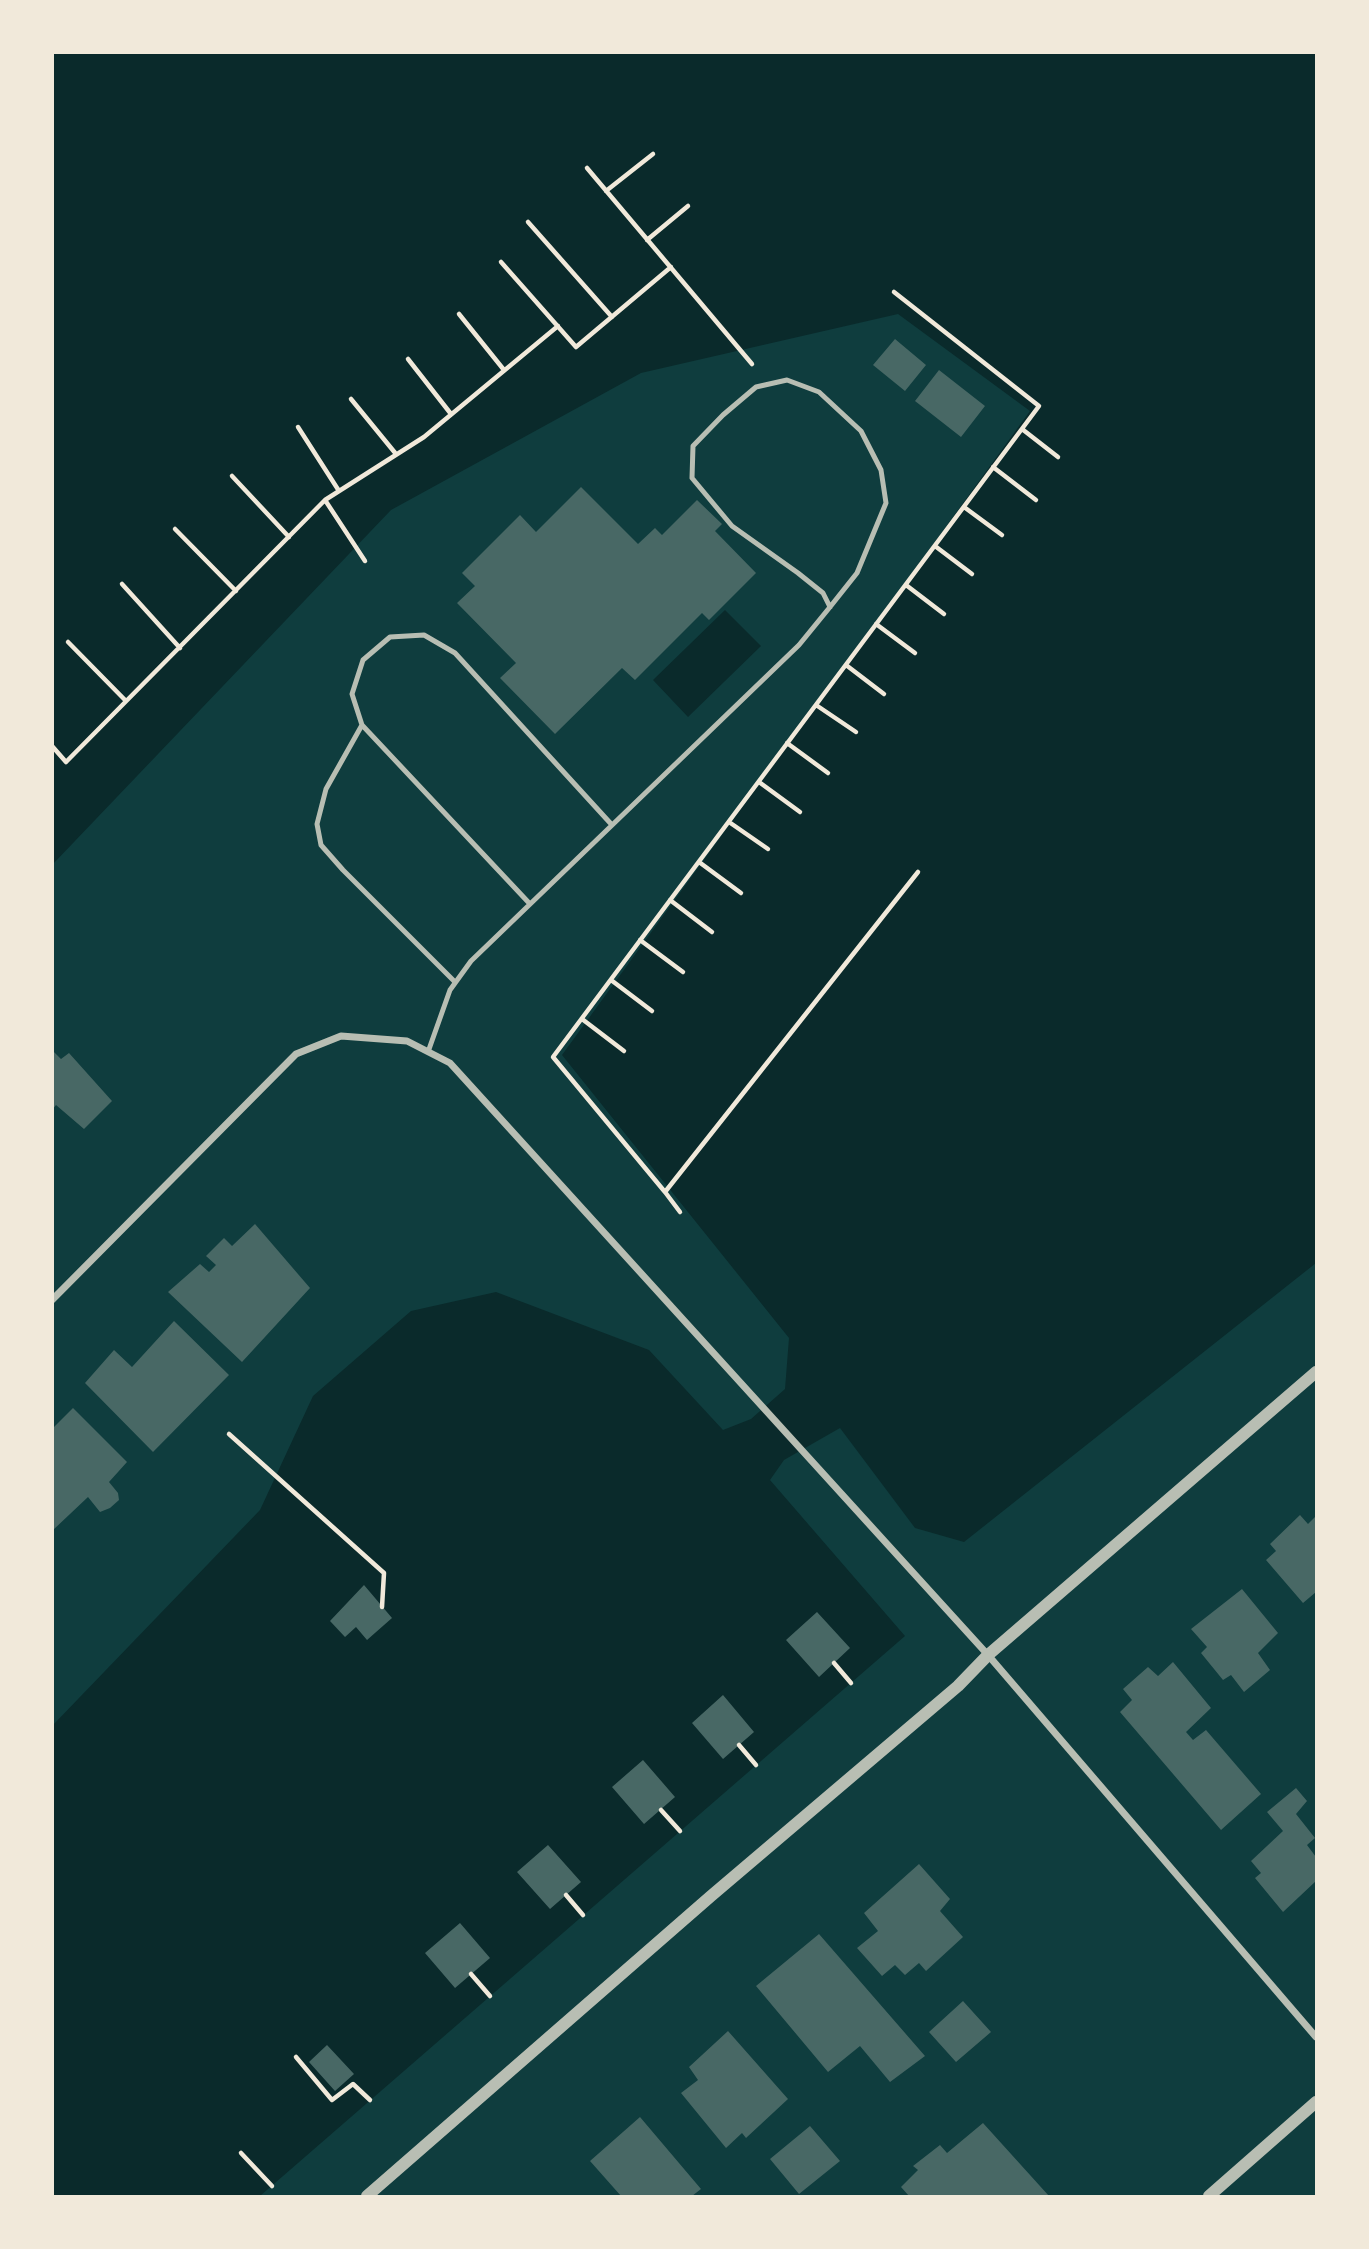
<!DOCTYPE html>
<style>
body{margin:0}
#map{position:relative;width:1369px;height:2249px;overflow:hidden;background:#0f3d3e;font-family:"PT Sans Narrow",sans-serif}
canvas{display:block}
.frame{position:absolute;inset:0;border:54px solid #f1e9da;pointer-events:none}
</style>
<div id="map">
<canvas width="1369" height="2249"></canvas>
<div class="frame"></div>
</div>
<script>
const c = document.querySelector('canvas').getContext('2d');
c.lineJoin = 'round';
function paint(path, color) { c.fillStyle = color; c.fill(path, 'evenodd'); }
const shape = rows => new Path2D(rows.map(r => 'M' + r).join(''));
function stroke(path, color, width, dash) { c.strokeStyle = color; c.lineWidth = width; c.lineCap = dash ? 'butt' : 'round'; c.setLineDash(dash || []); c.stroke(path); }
paint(shape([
 [53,53,1316,53,1316,1263,964,1542,915,1528,840,1428,784,1460,770,1480,905,1636,260,2196,53,2196,53,1725,260,1510,313,1396,411,1311,496,1292,649,1350,723,1430,751,1419,785,1389,789,1338,562,1055,1030,411,898,314,641,373,391,510,53,864],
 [725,610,761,646,688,717,653,680]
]), '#0a2a2b');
paint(shape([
 [895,339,926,365,905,391,873,365],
 [939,370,985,406,961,437,915,401],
 [581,487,638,544,655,528,662,535,697,500,722,524,715,531,756,573,709,620,702,613,635,680,622,668,555,734,500,678,516,663,457,603,475,586,462,573,520,515,536,532],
 [52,1050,61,1059,69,1053,112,1101,84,1129,56,1105,52,1110],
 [255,1224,310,1288,242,1362,168,1292,200,1264,209,1272,216,1265,206,1256,224,1238,232,1246],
 [174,1321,229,1375,153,1452,85,1383,114,1350,132,1367],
 [73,1408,127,1462,109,1482,118,1493,119,1500,110,1508,100,1512,88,1497,52,1531,52,1429],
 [1300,1515,1308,1524,1316,1516,1316,1592,1303,1603,1266,1560,1276,1551,1270,1544],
 [364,1585,392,1618,367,1640,356,1627,345,1637,330,1621],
 [1242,1589,1278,1633,1258,1653,1270,1670,1244,1692,1231,1675,1223,1680,1201,1653,1207,1647,1191,1629],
 [817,1612,850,1648,819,1677,786,1640],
 [1173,1662,1211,1708,1186,1732,1193,1740,1206,1730,1261,1794,1221,1830,1120,1712,1132,1700,1123,1689,1148,1667,1158,1676],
 [723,1695,754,1732,723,1759,692,1723],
 [643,1760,675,1797,644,1824,612,1787],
 [1296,1788,1307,1801,1296,1814,1315,1838,1307,1845,1316,1857,1316,1881,1283,1912,1255,1878,1261,1873,1251,1861,1283,1831,1267,1812],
 [548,1845,581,1882,550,1909,517,1872],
 [919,1864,950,1899,940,1911,963,1937,926,1971,919,1963,905,1975,895,1965,882,1976,857,1948,878,1931,864,1913],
 [460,1923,490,1958,455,1988,425,1953],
 [819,1934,925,2056,890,2082,860,2046,828,2072,756,1986],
 [963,2001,991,2032,956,2062,929,2032],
 [728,2031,788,2099,746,2138,742,2133,726,2148,681,2093,698,2080,689,2067],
 [327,2045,354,2074,335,2091,309,2062],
 [640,2117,701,2189,692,2196,621,2196,590,2161],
 [983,2123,1049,2196,909,2196,901,2187,918,2170,913,2166,940,2145,947,2153],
 [810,2126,840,2161,799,2194,770,2159]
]), '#486865');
stroke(shape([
 [587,168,752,364],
 [606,191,653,154],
 [528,222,612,317],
 [647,240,688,206],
 [501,262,576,347,671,267],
 [894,292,1039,406,553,1057,665,1192,918,872],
 [459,314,504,370],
 [408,359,451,414],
 [351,399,396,454],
 [298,427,339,491],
 [1022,429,1058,457],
 [993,467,1036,500],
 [232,476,289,537],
 [325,500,365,561],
 [964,507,1002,535],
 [175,529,236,591],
 [935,546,972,574],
 [122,584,180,648],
 [906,585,944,614],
 [876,624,915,653],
 [68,642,126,701],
 [846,665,884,694],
 [816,705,856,732],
 [787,743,828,773],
 [52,746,66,762,325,500,424,437,558,326],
 [759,782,800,812],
 [729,822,768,849],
 [699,862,741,893],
 [670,900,712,932],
 [640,940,683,972],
 [611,980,652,1011],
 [582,1019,624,1051],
 [665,1192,680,1212],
 [229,1434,384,1573,382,1607],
 [834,1663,851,1683],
 [739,1745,756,1765],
 [661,1810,680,1831],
 [566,1895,583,1915],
 [471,1974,490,1996],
 [296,2057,332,2100,353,2084,370,2100],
 [241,2153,272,2186]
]), '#f1e9da', 4.5);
stroke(shape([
 [362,725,326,789,317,824,321,845,343,870,455,982],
 [530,904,362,725,352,694,363,660,390,637,424,635,455,653,612,825],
 [428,1052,450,990,471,961,799,645,830,607,857,573,886,503,881,470,861,431,819,392,787,380,756,387,723,415,693,446,692,478,732,526,798,573,823,593,830,607]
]), '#b8beb3', 5);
stroke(shape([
 [52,1300,296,1054,341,1036,407,1041,450,1063,988,1655,1316,2037]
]), '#b8beb3', 7);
stroke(shape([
 [367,2196,711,1896,958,1686,988,1655,1316,1372],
 [1209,2196,1316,2102]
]), '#b8beb3', 12);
</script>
